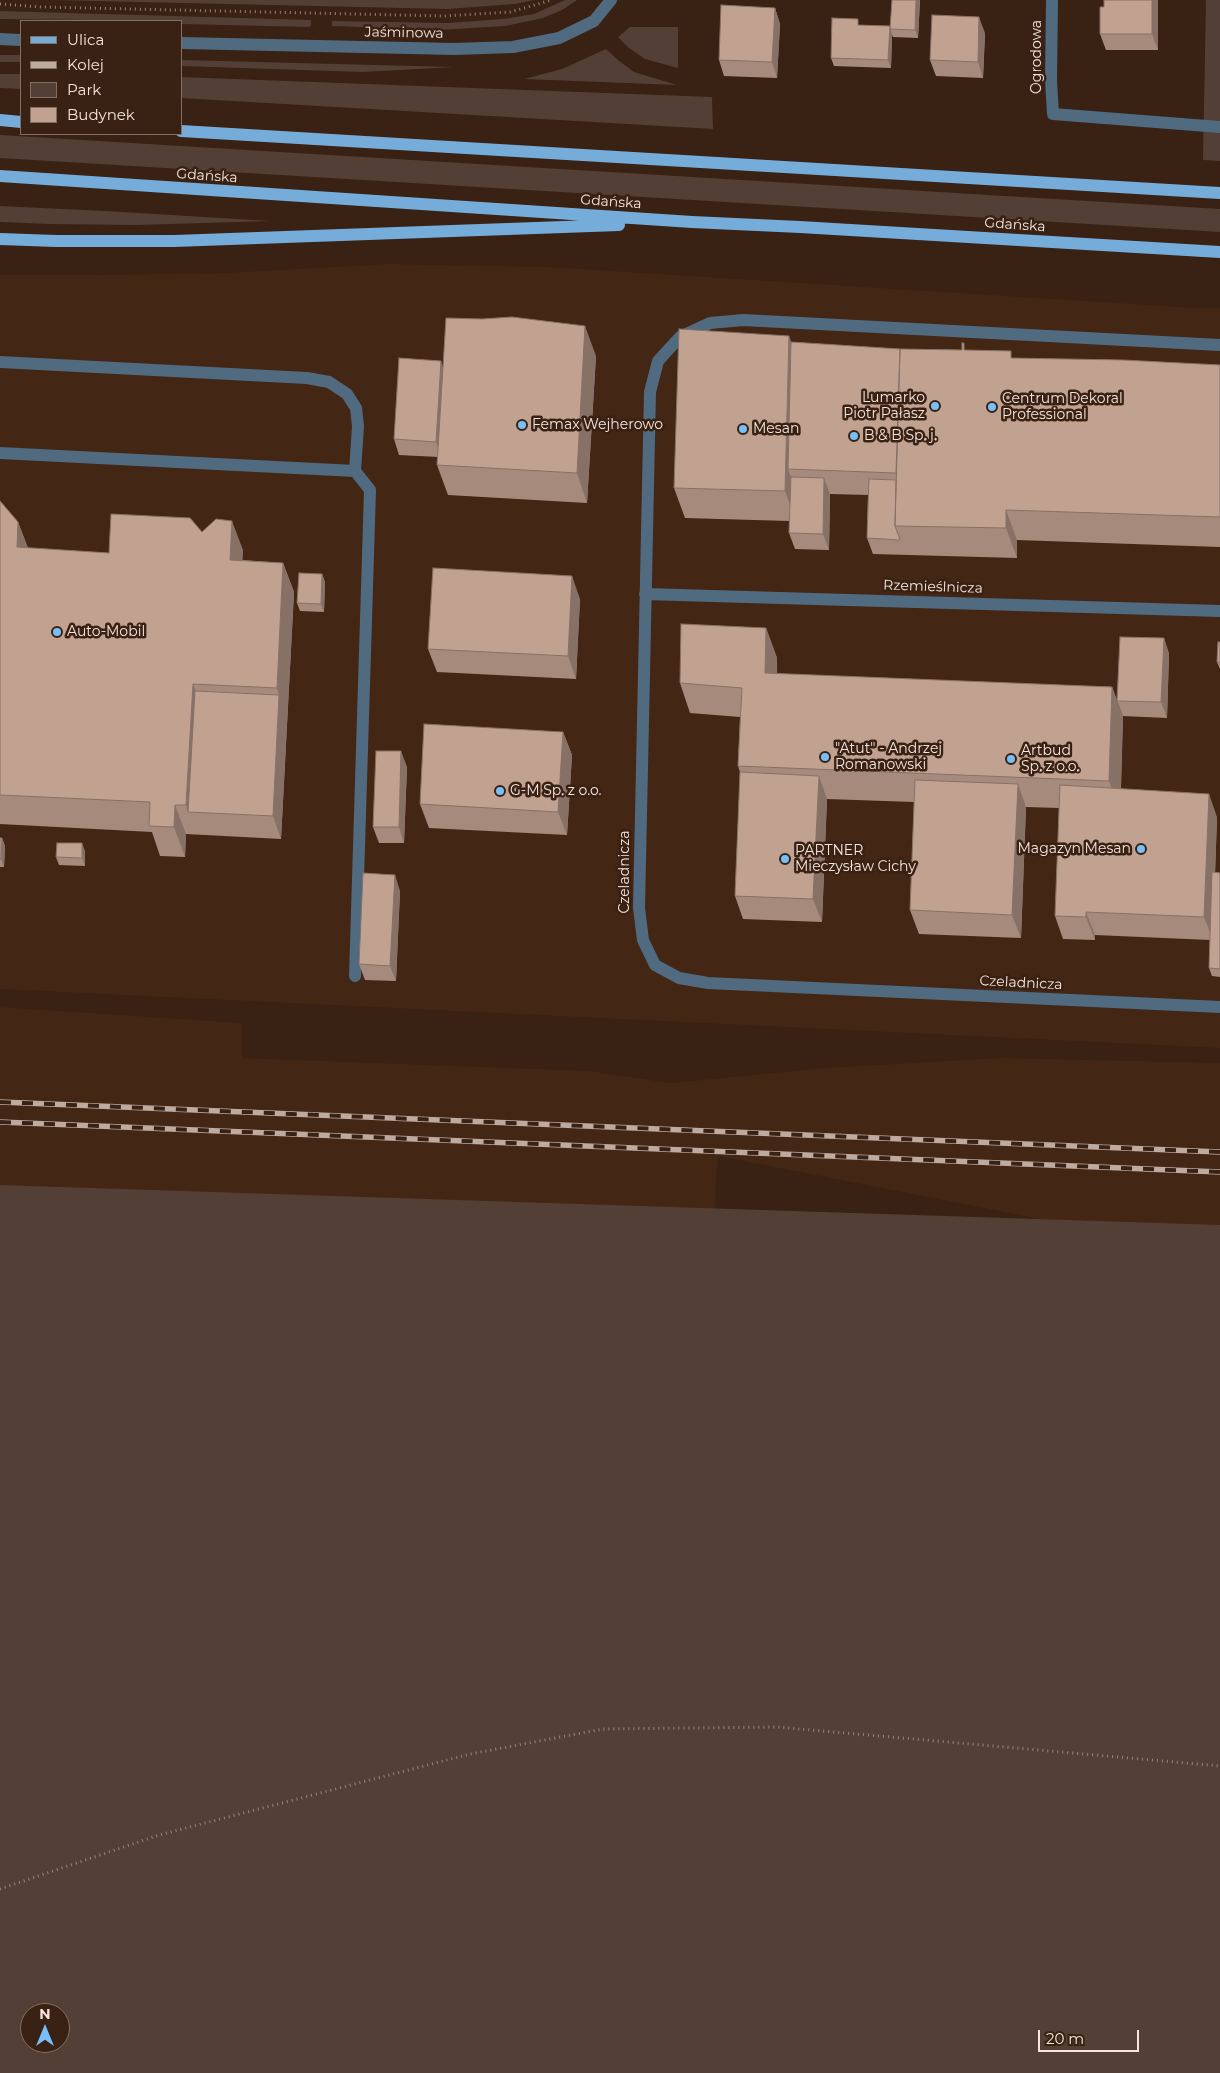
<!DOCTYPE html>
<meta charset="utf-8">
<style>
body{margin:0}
#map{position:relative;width:1220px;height:2073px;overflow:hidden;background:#392113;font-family:Montserrat,sans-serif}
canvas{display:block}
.legend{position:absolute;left:20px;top:20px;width:162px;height:115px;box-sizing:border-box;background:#392113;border:1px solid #856f63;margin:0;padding:6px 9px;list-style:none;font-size:15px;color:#f6e5dc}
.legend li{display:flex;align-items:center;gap:10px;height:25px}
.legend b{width:25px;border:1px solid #856f63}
.north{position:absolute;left:20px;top:2003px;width:50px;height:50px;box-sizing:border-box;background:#392113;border:1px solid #856f63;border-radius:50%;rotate:0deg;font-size:14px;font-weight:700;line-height:20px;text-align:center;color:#f6e5dc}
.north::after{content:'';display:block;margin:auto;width:18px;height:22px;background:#78bff7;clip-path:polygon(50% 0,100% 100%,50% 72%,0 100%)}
.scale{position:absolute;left:1038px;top:2030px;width:101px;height:22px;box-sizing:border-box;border:2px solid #f6e5dc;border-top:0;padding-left:6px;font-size:15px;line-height:18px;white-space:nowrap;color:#f6e5dc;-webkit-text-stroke:4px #392113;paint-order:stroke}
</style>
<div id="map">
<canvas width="1220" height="2073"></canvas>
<ul class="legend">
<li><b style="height:6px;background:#75acd9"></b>Ulica</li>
<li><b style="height:6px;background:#bdaaa0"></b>Kolej</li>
<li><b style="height:14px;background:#533f35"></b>Park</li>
<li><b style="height:14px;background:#c1a291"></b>Budynek</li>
</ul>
<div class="north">N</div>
<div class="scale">20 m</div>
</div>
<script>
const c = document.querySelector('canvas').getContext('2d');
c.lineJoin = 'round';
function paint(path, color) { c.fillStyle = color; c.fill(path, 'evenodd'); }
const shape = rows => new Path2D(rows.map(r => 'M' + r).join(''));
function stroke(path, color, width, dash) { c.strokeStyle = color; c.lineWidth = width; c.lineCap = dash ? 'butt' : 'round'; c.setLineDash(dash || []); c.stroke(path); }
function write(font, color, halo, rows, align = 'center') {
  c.font = font + ' Montserrat,sans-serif'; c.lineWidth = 5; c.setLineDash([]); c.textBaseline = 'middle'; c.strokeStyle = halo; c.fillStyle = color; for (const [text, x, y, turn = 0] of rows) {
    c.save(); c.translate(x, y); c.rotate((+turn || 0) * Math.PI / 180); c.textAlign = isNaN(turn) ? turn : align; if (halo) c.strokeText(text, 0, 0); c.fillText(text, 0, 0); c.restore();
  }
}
paint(shape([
 [388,264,549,267,1196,308,1220,308,1220,1048,0,989,0,275,98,275,225,273],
 [0,1007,242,1023,242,1058,589,1071,671,1083,825,1068,1001,1058,1220,1063,1220,1230,1066,1224,718,1156,711,1260,0,1216]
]), '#442614');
paint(shape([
 [51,0,534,0,515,4,447,9],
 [565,0,577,0,562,10,543,18,505,26,439,30,332,26,332,21,447,23,503,19,534,14],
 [1206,0,1220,0,1220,161,1203,160],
 [0,11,311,20,311,24,310,27,181,24,181,21,0,19],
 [630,27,678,27,678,68,645,59,629,48,618,37],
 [606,49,618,60,634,72,677,85,524,79,562,69],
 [0,55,21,55,21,62,0,62],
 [181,60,454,67,363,72,181,66],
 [0,74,21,74,21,89,0,88],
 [181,77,712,97,713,129,181,98],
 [0,135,1220,209,1220,232,0,158],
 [0,206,105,211,271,221,137,225,49,224,0,222],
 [0,1185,1220,1225,1220,2073,0,2073],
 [30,2013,60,2013,60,2043,30,2043]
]), '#533f35');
stroke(shape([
 [0,4,41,7,444,16,510,12,552,0],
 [0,1889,159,1835,470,1754,603,1729,777,1727,1220,1766]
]), '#998479', 3, [1, 4]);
stroke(shape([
 [0,362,307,378,329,382,347,394,356,408,358,426,355,471],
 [0,453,355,471,370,490,355,976]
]), '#506a80', 12);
stroke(shape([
 [1052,0,1051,80,1053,114,1220,127],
 [0,39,21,40],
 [181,43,454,49,513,47,559,38,594,21,611,0],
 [1220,345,743,320,710,323,680,337,658,361,650,392,639,908,643,940,655,965,679,978,708,983,1220,1007],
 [645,594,1220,611]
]), '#506a80', 12);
stroke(shape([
 [0,120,21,122],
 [181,131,1220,193],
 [0,176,692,222,800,227,1220,252],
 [0,239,56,241,174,241,619,225]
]), '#75acd9', 12);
const rail = shape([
 [0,1102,1220,1152],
 [0,1122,1220,1172]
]);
stroke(rail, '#bdaaa0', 5.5);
stroke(rail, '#392113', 4, [11]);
paint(shape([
 [920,0,918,38,893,37,892,35,891,68,834,66,831,58,860,25,890,28],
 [1104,0,1158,0,1158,50,1106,50,1100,34,1104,7],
 [775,8,780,24,777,78,724,76,719,60],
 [985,33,983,78,936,76,930,60],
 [791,342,900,349,967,350,1013,358,1220,365,1220,547,1017,540,1017,558,873,554,867,538,868,495,830,494,829,550,795,549,789,533,789,521,685,518,674,488],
 [596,356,587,503,448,495,437,465,438,457,399,455,394,439,443,367],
 [0,501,18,522,28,548,109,553,202,532,243,550,242,560,283,563,294,592,281,839,186,834,185,857,160,856,152,832,0,824],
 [322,574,325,582,324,612,300,611,297,603],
 [580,599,576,679,437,672,428,649],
 [766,628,777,658,777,674,1112,687,1123,716,1121,789,1217,817,1215,872,1220,873,1220,977,1212,976,1209,968,1210,940,1095,935,1095,940,1063,939,1055,916,1059,808,1026,807,1021,938,919,934,910,910,914,802,827,799,822,922,743,919,735,896,740,772,738,766,740,717,690,713,680,683],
 [1164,638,1169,654,1167,718,1123,716,1117,701],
 [1220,642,1220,669,1217,662],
 [563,732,572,755,567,835,429,828,420,804],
 [407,767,404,843,379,843,373,827],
 [0,838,2,838,5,846,4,867,0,867],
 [85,851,85,866,59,865,56,857],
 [400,891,396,981,365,980,359,964]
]), '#a68b7d');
paint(shape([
 [916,0,920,0,918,38,915,30],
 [1152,0,1158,0,1158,50,1152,34],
 [775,8,780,24,777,78,772,62],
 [979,17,985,33,983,78,978,62],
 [890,26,892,35,891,68,888,60],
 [585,326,596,356,587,503,577,473],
 [789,336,800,366,788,469,796,492,796,521,785,491],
 [441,361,446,377,442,458,436,442],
 [824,478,830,494,829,550,823,534],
 [1006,510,1017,540,1017,558,1006,528],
 [232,521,243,550,241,590,230,560],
 [18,522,29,551,17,547],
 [283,563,294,592,281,839,273,816,279,695,277,688],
 [322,574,325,582,324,612,321,604],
 [572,576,580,599,576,679,568,656],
 [766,628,777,658,776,703,765,673],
 [1164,638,1169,654,1167,718,1161,702],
 [193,684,204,714,188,812,186,805],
 [1112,687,1123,716,1120,811,1109,781],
 [563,732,572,755,567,835,558,812],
 [401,751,407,767,404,843,399,827],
 [819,776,827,799,822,922,813,899],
 [1018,784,1026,807,1021,938,1012,915],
 [1209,794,1217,817,1213,940,1204,917],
 [175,805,186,834,185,857,174,827],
 [2,838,5,846,4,867,1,859],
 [82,843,85,851,85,866,82,858],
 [395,875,400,891,396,981,390,966],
 [1086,912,1095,935,1095,940,1086,917]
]), '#877166');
const building = shape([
 [892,0,916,0,915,30,890,29,892,0],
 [1104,0,1152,0,1152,34,1100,34,1100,7,1104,7,1104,0],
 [721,5,775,8,772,62,719,60,721,5],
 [932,15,979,17,978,62,930,60,932,15],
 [832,18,858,19,858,25,890,26,888,60,831,58,832,18],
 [512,317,585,326,577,473,437,465,446,318,482,319,512,317],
 [679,329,789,336,785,491,674,488,679,329],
 [791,342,900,349,896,473,788,469,791,342],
 [962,343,964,343,964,350,1011,351,1011,358,1123,360,1220,365,1220,517,1006,510,1006,528,895,526,900,349,962,350,962,343],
 [399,358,441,361,436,442,394,439,399,358],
 [791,477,824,478,823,534,789,533,791,477],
 [869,479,896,480,895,526,900,540,867,538,869,479],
 [0,501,18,522,17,547,109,553,111,514,190,518,202,532,216,519,232,521,230,560,283,563,277,688,193,684,186,805,175,805,174,827,149,826,150,802,0,795,0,501],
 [433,568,572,576,568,656,428,649,433,568],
 [299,573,322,574,321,604,297,603,299,573],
 [681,624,766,628,765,673,1112,687,1109,781,738,766,742,688,680,683,681,624],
 [1120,637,1164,638,1161,702,1117,701,1120,637],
 [1218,642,1220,642,1220,662,1217,662,1218,642],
 [195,691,279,695,273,816,188,812,195,691],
 [424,724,563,732,558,812,420,804,424,724],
 [376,751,401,751,399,827,373,827,376,751],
 [740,772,819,776,813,899,735,896,740,772],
 [915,780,1018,784,1012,915,910,910,915,780],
 [1060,785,1209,794,1204,917,1086,912,1086,917,1055,916,1060,785],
 [0,838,2,838,1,859,0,859,0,838],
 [57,843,82,843,82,858,56,857,57,843],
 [1212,872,1220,873,1220,969,1209,968,1212,872],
 [363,873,395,875,390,966,359,964,363,873]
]);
paint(building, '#c1a291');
stroke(building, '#877166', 1);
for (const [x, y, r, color] of [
 [935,406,5,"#78bff7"],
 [992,407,5,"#78bff7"],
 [522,425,5,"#78bff7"],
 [743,429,5,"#78bff7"],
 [854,436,5,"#78bff7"],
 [57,632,5,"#78bff7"],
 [825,757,5,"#78bff7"],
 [1011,759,5,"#78bff7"],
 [500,791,5,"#78bff7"],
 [1141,849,5,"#78bff7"],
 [785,859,5,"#78bff7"]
]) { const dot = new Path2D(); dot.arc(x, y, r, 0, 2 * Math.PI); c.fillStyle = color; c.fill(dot); stroke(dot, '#392113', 2); }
write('14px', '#f6e5dc', '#392113', [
 ["Jaśminowa",404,33,1],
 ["Ogrodowa",1037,57,-90],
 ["Gdańska",207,176,4],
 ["Gdańska",611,202,4],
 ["Gdańska",1015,225,4],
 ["Rzemieślnicza",933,587,2],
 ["Czeladnicza",625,872,-90],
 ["Czeladnicza",1021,983,3]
]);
write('14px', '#f6e5dc', '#392113', [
 ["Lumarko",925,398,"right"],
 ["Piotr Pałasz",925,414,"right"],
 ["Centrum Dekoral",1002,399],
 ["Professional",1002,415],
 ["Femax Wejherowo",532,425],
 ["Mesan",753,429],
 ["B & B Sp. j.",864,436],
 ["Auto-Mobil",67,632],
 ["\"Atut\" - Andrzej",835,749],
 ["Romanowski",835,765],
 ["Artbud",1021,751],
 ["Sp. z o.o.",1021,767],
 ["G-M Sp. z o.o.",510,791],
 ["Magazyn Mesan",1131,849,"right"],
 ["PARTNER",795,851],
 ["Mieczysław Cichy",795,867]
], 'left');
</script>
